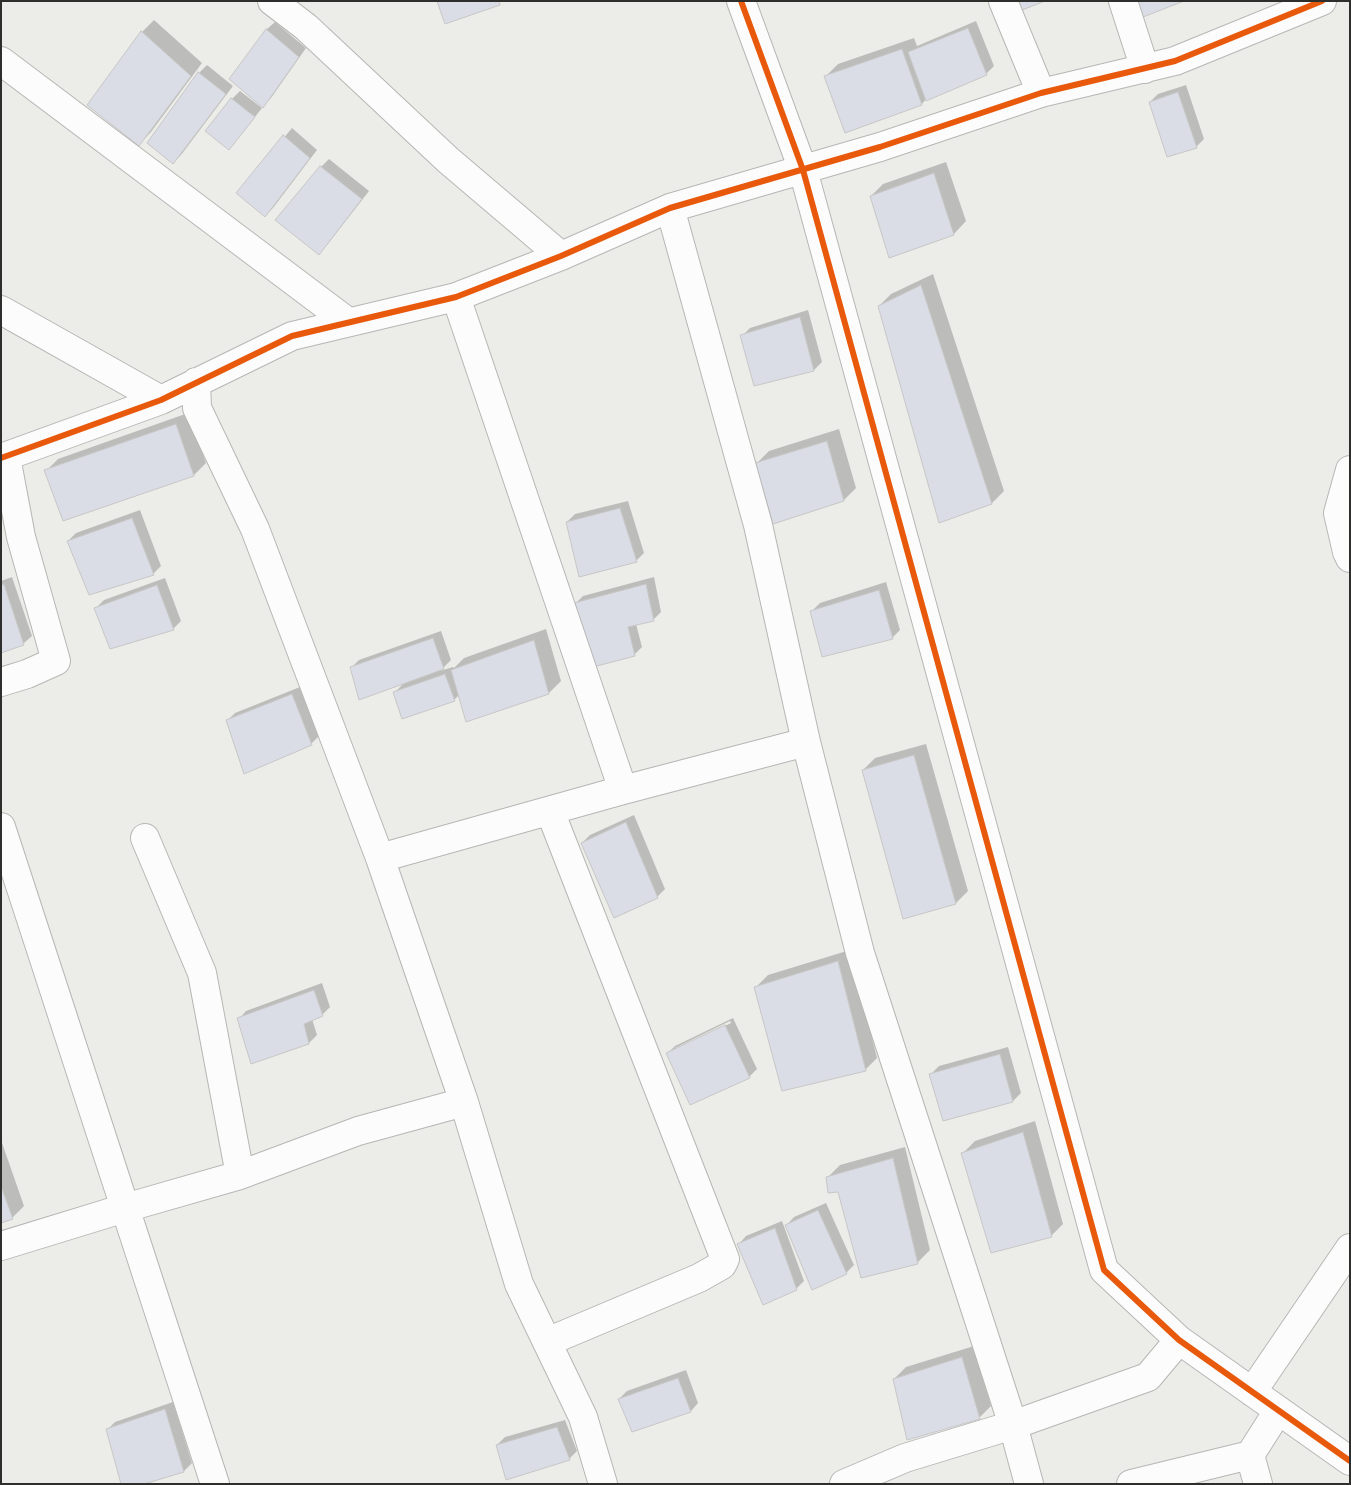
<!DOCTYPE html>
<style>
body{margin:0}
#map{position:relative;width:1351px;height:1485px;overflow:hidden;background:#ecede9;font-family:"Source Serif 4",serif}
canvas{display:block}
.frame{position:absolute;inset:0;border:2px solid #2e2f2c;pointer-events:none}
</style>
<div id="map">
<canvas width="1351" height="1485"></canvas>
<div class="frame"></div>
</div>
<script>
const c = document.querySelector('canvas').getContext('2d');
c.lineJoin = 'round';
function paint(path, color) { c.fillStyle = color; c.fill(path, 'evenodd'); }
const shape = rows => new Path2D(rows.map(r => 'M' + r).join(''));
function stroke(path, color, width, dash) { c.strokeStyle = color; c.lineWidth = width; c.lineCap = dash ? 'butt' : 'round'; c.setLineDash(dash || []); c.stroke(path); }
paint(shape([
 [154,20,202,63,151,132,139,144,88,104,142,32],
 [976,21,994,66,986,74,926,99,922,104,845,132,826,76,838,64,914,38,917,46],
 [275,22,306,48,271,98,263,106,231,79,267,29],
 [207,65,233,86,181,155,173,163,199,73],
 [1186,85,1204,139,1196,147,1150,102,1158,94],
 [240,91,262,108,237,140,229,148,232,99],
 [292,128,317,150,273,208,265,216,238,193],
 [329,159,369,191,327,245,319,253,321,167],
 [946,162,966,221,954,234,889,256,871,196,883,184],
 [933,274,1004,491,992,503,940,522,879,306,891,294],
 [808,310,822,362,814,370,755,384,742,336,750,328],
 [188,413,206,463,194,475,46,471,58,459],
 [839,429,856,488,844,500,757,463,769,451],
 [628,501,644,553,636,561,567,522,575,514],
 [140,510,161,566,153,574,68,541,76,533],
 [12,577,32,636,24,643,1,651,1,581],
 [654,577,661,612,653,620,636,624,642,647,634,655,575,604,583,596],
 [165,578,181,621,173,629,96,608,104,600],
 [886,582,900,630,892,638,812,611,820,603],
 [546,629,561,681,549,693,467,721,460,694,454,700,395,692,405,682,351,668,359,660,441,631,451,660,440,671,453,667,454,668,464,658],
 [300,687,319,736,311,744,227,721,235,713],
 [926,744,968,891,956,903,863,770,875,758],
 [634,815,665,889,657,897,582,843,590,835],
 [850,950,877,1058,865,1070,756,987,768,975],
 [322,983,330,1007,322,1015,312,1019,317,1035,309,1043,239,1019,246,1011],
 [733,1018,757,1069,749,1077,667,1054,675,1046],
 [730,1021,731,1023,675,1050,675,1048],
 [1008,1047,1021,1093,1013,1101,931,1074,939,1066],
 [1035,1121,1063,1224,1051,1236,963,1153,975,1141],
 [1,1140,24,1206,12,1218,1,1221],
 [905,1147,930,1250,918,1262,862,1277,839,1191,828,1177,840,1165],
 [826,1203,854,1265,846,1273,786,1226,794,1217],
 [782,1221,804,1281,796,1289,739,1244,746,1236],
 [974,1346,991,1406,979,1418,894,1379,906,1367],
 [686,1370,698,1403,691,1411,633,1431,619,1399,627,1391],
 [173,1402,192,1463,184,1471,140,1484,107,1430,115,1422],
 [565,1420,577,1451,569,1459,497,1445,505,1437]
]), '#0003');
const building = shape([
 [437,1,499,1,500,5,445,24,437,1],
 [1012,1,1045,1,1017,12,1012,1],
 [1137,1,1184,1,1143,17,1137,1],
 [968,28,987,75,926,101,908,52,968,28],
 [266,29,299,57,263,108,229,79,266,29],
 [141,31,191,76,139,146,87,105,141,31],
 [902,49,922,105,845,133,824,76,902,49],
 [198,72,226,94,173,164,147,143,198,72],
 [1178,92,1197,148,1167,157,1149,102,1178,92],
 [231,98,255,117,229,150,205,131,231,98],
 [283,135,310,158,265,217,236,193,283,135],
 [320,166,362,199,319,255,275,220,320,166],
 [934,173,954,235,889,258,870,196,934,173],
 [921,285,992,504,939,523,878,306,921,285],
 [800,317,814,371,754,386,740,335,800,317],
 [176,424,194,476,63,521,44,470,176,424],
 [827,441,844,501,773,524,755,463,827,441],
 [620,508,637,562,579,577,566,522,620,508],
 [132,518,154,575,89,595,67,541,132,518],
 [4,584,24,645,1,653,1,585,4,584],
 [646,584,654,621,628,627,635,656,593,667,574,603,646,584],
 [157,585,174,630,110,649,94,608,157,585],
 [879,590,893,639,822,657,810,611,879,590],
 [433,638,444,669,359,700,350,667,433,638],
 [534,640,549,694,466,722,451,670,534,640],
 [445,674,455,701,402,719,393,692,445,674],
 [292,694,312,745,244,774,226,720,292,694],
 [914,755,956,904,903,919,862,770,914,755],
 [626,822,658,898,614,918,581,843,626,822],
 [838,961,866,1071,782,1091,754,987,838,961],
 [314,990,323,1016,304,1024,309,1044,251,1064,237,1018,314,990],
 [725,1025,750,1078,690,1105,666,1053,725,1025],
 [1000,1054,1013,1102,943,1121,929,1074,1000,1054],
 [1023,1132,1052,1237,991,1253,961,1153,1023,1132],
 [893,1158,918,1264,861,1278,838,1192,828,1193,826,1177,893,1158],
 [1,1186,13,1219,1,1223,1,1186],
 [818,1210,847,1274,812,1290,785,1225,818,1210],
 [775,1228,797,1290,763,1305,737,1244,775,1228],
 [962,1357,980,1419,907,1440,893,1379,962,1357],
 [678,1378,691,1412,632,1432,618,1399,678,1378],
 [165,1409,184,1472,144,1484,121,1484,106,1429,165,1409],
 [557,1427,570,1460,506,1480,496,1445,557,1427]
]);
paint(building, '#dbdde6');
stroke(building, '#c6c6c6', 1);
const minor = shape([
 [272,1,306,27,448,160,561,256],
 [741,1,803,170,1104,1270,1179,1340,1350,1461],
 [1003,1,1041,93],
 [1123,1,1145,69],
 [1,61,348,322],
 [670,208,758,525,806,742,860,953,1013,1425,1029,1484],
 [456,297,623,790],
 [1,310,161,400],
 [196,382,197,408,255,529,380,858,464,1102],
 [1,458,161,400,292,336,456,297,561,256,670,208,880,147,1041,93,1175,61,1322,1],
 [1350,470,1338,513,1347,552,1350,558],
 [1,682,27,674,56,661,21,537,6,457],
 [1,827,215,1484],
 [145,838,202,973,240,1175],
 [380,858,623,790,806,742],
 [1,1246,125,1208,240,1175,358,1131,464,1102,519,1284,583,1417,603,1484],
 [547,1342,699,1278,722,1265,725,1259,550,811],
 [1252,1392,1350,1248],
 [1250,1455,1258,1484],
 [844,1484,905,1458,1013,1425,1148,1377,1179,1340],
 [1131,1484,1250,1455,1278,1411]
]);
stroke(minor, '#b6b7b4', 30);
stroke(minor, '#fcfcfc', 28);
stroke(shape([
 [741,1,803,170,1104,1270,1179,1340,1350,1461],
 [1,458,161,400,292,336,456,297,561,256,670,208,880,147,1041,93,1175,61,1322,1]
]), '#e8590c', 6);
</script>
